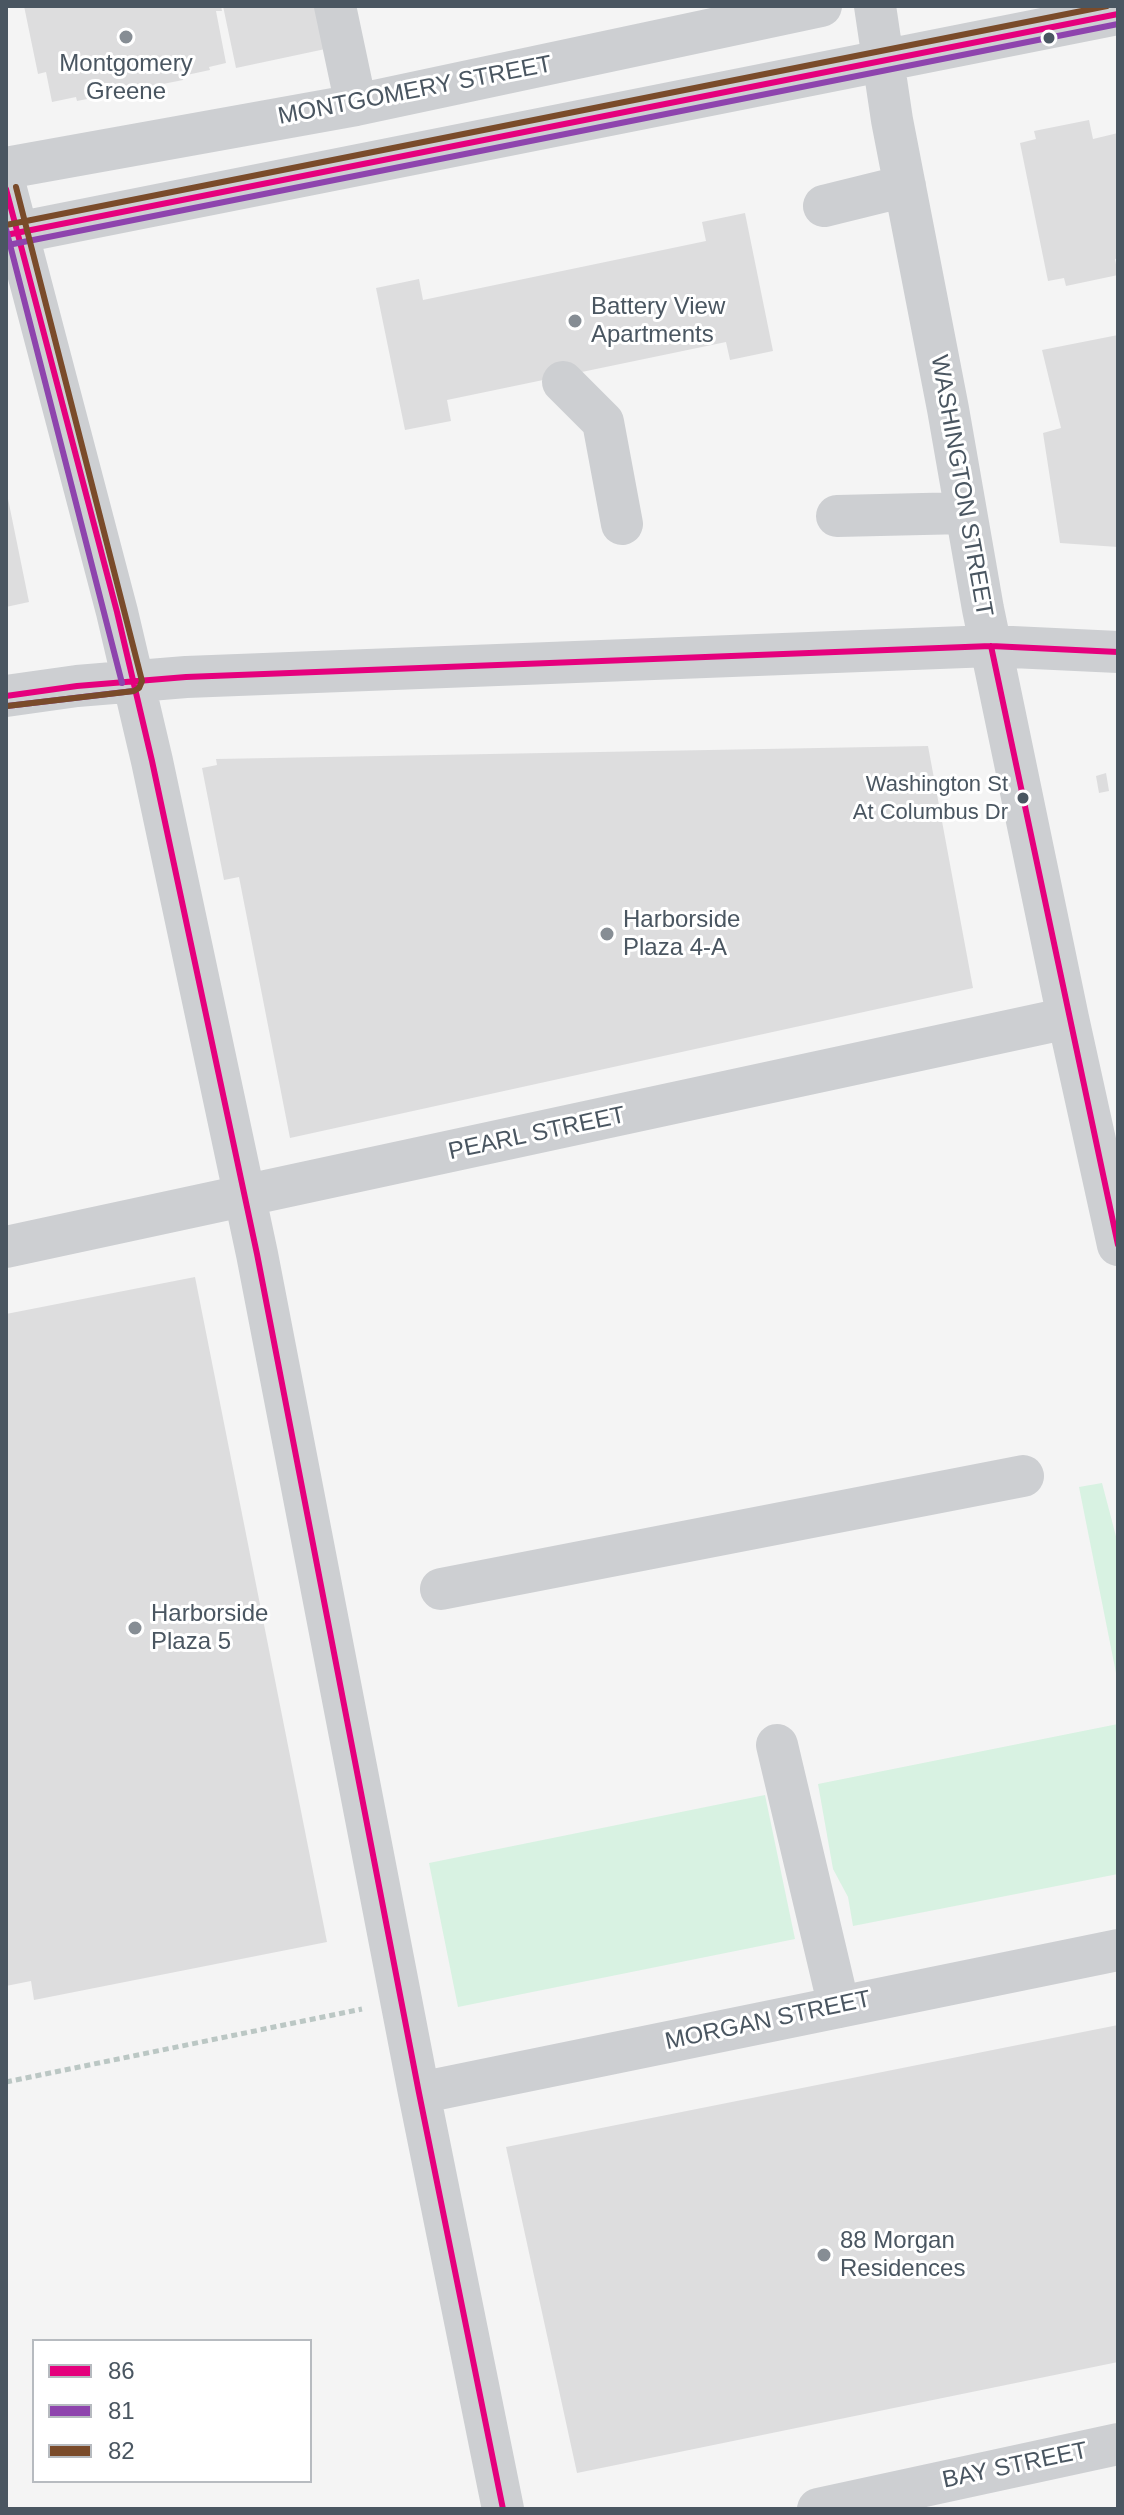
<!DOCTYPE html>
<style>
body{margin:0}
#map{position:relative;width:1124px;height:2515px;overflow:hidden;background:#f4f4f4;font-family:Helvetica,sans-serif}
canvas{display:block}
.frame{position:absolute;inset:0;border:8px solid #4a5661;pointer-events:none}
.legend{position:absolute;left:32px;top:2339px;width:280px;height:144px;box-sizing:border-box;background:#fff;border:2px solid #b7bbc0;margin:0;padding:10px 14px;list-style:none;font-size:24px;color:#4a5661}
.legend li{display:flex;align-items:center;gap:16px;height:40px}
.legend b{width:40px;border:2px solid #b7bbc0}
</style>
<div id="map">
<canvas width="1124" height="2515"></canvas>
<div class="frame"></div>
<ul class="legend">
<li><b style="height:10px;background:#e5007d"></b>86</li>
<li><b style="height:10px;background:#8e44ad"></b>81</li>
<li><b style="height:10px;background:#7a4b2a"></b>82</li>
</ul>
</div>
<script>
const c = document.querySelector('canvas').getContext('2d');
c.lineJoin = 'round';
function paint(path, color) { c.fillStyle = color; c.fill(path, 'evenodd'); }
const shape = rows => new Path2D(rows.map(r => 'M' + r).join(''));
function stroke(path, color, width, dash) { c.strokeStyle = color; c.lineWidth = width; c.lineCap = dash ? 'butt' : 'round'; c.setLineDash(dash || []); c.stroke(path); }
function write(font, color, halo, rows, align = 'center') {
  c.font = font + ' Helvetica,sans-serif'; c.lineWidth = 6; c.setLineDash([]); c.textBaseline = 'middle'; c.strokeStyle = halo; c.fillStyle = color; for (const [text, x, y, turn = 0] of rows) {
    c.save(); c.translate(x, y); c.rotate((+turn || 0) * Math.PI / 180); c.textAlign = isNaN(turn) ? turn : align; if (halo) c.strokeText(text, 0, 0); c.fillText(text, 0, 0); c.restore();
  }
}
paint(shape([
 [1102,1483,1118,1544,1118,1683,1079,1487],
 [1118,1724,1118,1874,853,1926,848,1897,833,1869,818,1784],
 [765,1795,795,1939,458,2007,429,1863]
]), '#d8f2e2');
paint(shape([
 [24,6,221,6,222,11,216,11,226,63,209,67,210,70,182,76,183,80,77,101,76,97,52,102,46,72,38,74],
 [223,6,321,6,330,48,236,68],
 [1089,120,1093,139,1118,133,1118,258,1115,259,1118,275,1066,286,1064,278,1048,281,1020,143,1036,139,1034,131],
 [745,213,773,351,730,360,726,342,447,400,451,421,405,430,376,288,419,279,423,300,706,241,702,222],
 [1118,335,1118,547,1060,543,1043,433,1061,428,1042,350],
 [6,489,29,602,6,607],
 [928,746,973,988,290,1138,239,877,224,880,202,768,217,765,216,759],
 [1106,773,1109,791,1099,793,1096,776],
 [195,1277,327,1942,34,2000,31,1981,6,1986,6,1314],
 [1118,2025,1118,2362,577,2473,506,2147]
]), '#ddddde');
stroke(shape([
 [6,2082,362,2009]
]), '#bbc7c4', 5, [6, 4]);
stroke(shape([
 [335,6,356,105],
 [875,6,892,120,948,409,983,609,1068,1018,1118,1245],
 [6,168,356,105,821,6],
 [6,189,117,612,152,761,257,1254,419,2093,503,2509],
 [824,206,905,186],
 [6,235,1118,14],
 [563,382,603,422,622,524],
 [837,516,966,513],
 [6,696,77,686,186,677,991,646,1118,652],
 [6,1247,1068,1018],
 [441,1589,1023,1476],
 [777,1745,839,2007],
 [419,2093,1118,1950],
 [818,2509,1118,2444]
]), '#cdcfd2', 42);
stroke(shape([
 [6,189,117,612,152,761,257,1254,419,2093,503,2509],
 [6,235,1118,14],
 [991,646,1118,1245],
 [6,696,77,686,186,677,991,646,1118,652]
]), '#e5007d', 6);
stroke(shape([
 [6,229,122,683],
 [8,245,1118,24],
 [7,706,133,691]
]), '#8e44ad', 6);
stroke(shape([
 [6,225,1107,6],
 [7,706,134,691,139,688,142,681,16,187]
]), '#7a4b2a', 6);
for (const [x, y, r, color] of [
 [126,37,8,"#868d94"],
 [1049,38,7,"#4a5661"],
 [575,321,8,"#868d94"],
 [1023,798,7,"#4a5661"],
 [607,934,8,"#868d94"],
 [135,1628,8,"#868d94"],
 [824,2255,8,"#868d94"]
]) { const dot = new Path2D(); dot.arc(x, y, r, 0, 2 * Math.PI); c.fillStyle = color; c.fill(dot); stroke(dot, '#fff', 3); }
write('22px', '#4a5661', '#fff', [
 ["Washington St",1008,785],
 ["At Columbus Dr",1008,813]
], 'right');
write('24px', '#4a5661', '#fff', [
 ["Montgomery",126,64,"center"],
 ["Greene",126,92,"center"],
 ["Battery View",591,307],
 ["Apartments",591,335],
 ["Harborside",623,920],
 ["Plaza 4-A",623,948],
 ["Harborside",151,1614],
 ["Plaza 5",151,1642],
 ["88 Morgan",840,2241],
 ["Residences",840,2269]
], 'left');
write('24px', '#4a5661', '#fff', [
 ["MONTGOMERY STREET",415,91,-11],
 ["WASHINGTON STREET",961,486,80],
 ["PEARL STREET",537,1134,-12],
 ["MORGAN STREET",768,2021,-12],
 ["BAY STREET",1015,2466,-12]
]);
</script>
